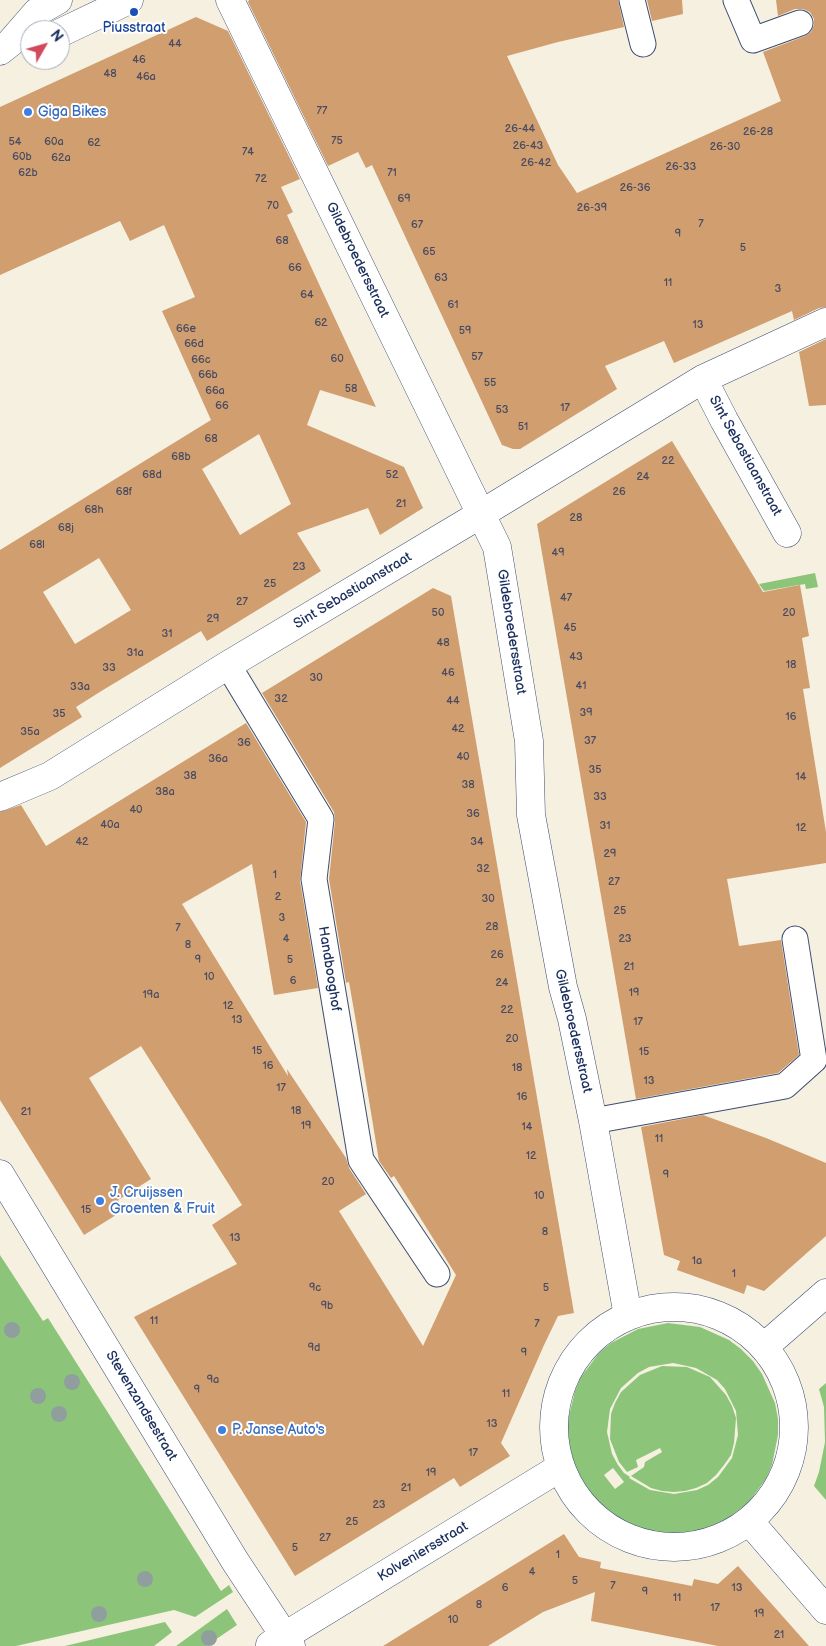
<!DOCTYPE html>
<style>
body{margin:0}
#map{position:relative;width:826px;height:1646px;overflow:hidden;background:#f6f0e0;font-family:"Balsamiq Sans",sans-serif}
canvas{display:block}
.north{position:absolute;left:20px;top:20px;width:50px;height:50px;box-sizing:border-box;background:#fff;border:1px solid #a4acbf;border-radius:50%;rotate:52deg;font-size:14px;font-weight:700;line-height:20px;text-align:center;color:#1b2f5e}
.north::after{content:'';display:block;margin:auto;width:18px;height:22px;background:#d1495b;clip-path:polygon(50% 0,100% 100%,50% 72%,0 100%)}
</style>
<div id="map">
<canvas width="826" height="1646"></canvas>
<div class="north">N</div>
</div>
<script>
const c = document.querySelector('canvas').getContext('2d');
c.lineJoin = 'round';
function paint(path, color) { c.fillStyle = color; c.fill(path, 'evenodd'); }
const shape = rows => new Path2D(rows.map(r => 'M' + r).join(''));
function stroke(path, color, width, dash) { c.strokeStyle = color; c.lineWidth = width; c.lineCap = dash ? 'butt' : 'round'; c.setLineDash(dash || []); c.stroke(path); }
function write(font, color, halo, rows, align = 'center') {
  c.font = font + ' "Balsamiq Sans",sans-serif'; c.lineWidth = 4; c.setLineDash([]); c.textBaseline = 'middle'; c.strokeStyle = halo; c.fillStyle = color; for (const [text, x, y, turn = 0] of rows) {
    c.save(); c.translate(x, y); c.rotate((+turn || 0) * Math.PI / 180); c.textAlign = isNaN(turn) ? turn : align; if (halo) c.strokeText(text, 0, 0); c.fillText(text, 0, 0); c.restore();
  }
}
paint(shape([
 [815,573,818,587,806,589,805,584,764,591,759,584],
 [0,1255,43,1321,48,1318,221,1591,229,1585,233,1592,195,1617,174,1610,16,1646,0,1646],
 [668,1323,700,1327,729,1340,741,1349,753,1361,762,1374,775,1403,778,1419,778,1435,772,1465,766,1479,748,1503,724,1521,695,1532,681,1534,665,1535,636,1528,609,1513,598,1503,580,1479,570,1450,568,1435,568,1420,575,1391,581,1377,599,1353,611,1343,638,1329],
 [673,1363,696,1368,717,1380,725,1389,736,1411,738,1435,732,1458,718,1477,708,1485,697,1490,674,1494,650,1490,629,1478,630,1477,624,1473,618,1465,612,1454,607,1432,610,1409,621,1388,638,1373,649,1367],
 [613,1468,624,1482,615,1489,604,1475],
 [662,1366,687,1367,710,1377,726,1395,732,1406,736,1418,734,1443,731,1455,724,1465,716,1475,707,1483,696,1488,685,1491,674,1492,662,1491,651,1488,631,1476,644,1467,645,1462,662,1452,660,1448,636,1460,638,1467,627,1472,619,1462,610,1439,611,1414,615,1403,621,1392,640,1375],
 [826,1383,826,1500,814,1486,819,1472,825,1442,824,1407,819,1389],
 [227,1609,237,1625,206,1646,176,1646],
 [165,1622,172,1632,154,1646,65,1646]
]), '#8cc579');
paint(shape([
 [249,0,618,0,624,27,558,42,507,56,558,165,577,193,781,101,763,52,805,36,811,32,814,25,814,19,810,12,803,9,795,9,778,16,776,0,826,0,826,307,819,308,794,320,792,311,674,363,664,341,605,366,617,389,520,449,513,449,502,445,372,165,366,168,358,152,328,166,248,2],
 [647,0,682,0,683,14,652,21],
 [196,17,228,31,300,179,281,187,293,212,287,215,376,407,320,390,307,425,404,467,423,508,380,535,368,508,297,533,321,571,207,641,201,631,103,690,76,707,82,717,0,768,0,550,211,420,162,311,195,297,164,225,130,241,120,221,0,275,0,107],
 [259,434,291,504,240,535,202,469],
 [99,558,131,610,75,644,43,592],
 [826,339,826,405,809,406,799,352],
 [672,441,763,592,800,585,809,636,802,638,810,688,803,689,826,832,826,863,727,879,739,946,781,940,799,1055,778,1073,636,1099,537,524],
 [433,588,451,596,574,1313,558,1316,544,1345,501,1443,510,1456,460,1487,454,1478,295,1576,134,1317,237,1264,212,1225,242,1205,141,1046,89,1078,151,1179,118,1200,124,1210,84,1235,0,1100,0,812,21,805,46,846,246,723,306,822,300,881,318,988,274,995,252,864,182,904,288,1076,287,1069,346,1158,349,1168,366,1194,339,1211,423,1346,456,1275,394,1176,391,1178,379,1161,356,1022,349,982,346,983,329,879,335,821,334,812,262,693],
 [703,1115,766,1138,826,1163,826,1236,764,1291,747,1285,744,1294,677,1270,680,1261,664,1255,641,1127],
 [564,1534,579,1557,601,1562,600,1568,692,1586,694,1579,718,1584,738,1566,809,1646,718,1646,591,1621,595,1592,543,1612,488,1646,383,1646]
]), '#d09e6f');
const service = shape([
 [632,0,643,44],
 [736,0,753,40,800,23],
 [228,665,321,819,314,879,361,1160,437,1274],
 [593,1121,785,1086,814,1060,795,939]
]);
const minor = shape([
 [230,0,497,547,529,741,531,815,563,987,572,1019,593,1121,628,1316],
 [703,379,724,420,787,533],
 [0,797,50,776,228,665,481,514,703,379,826,322],
 [0,1174,235,1561,291,1646],
 '554 1427a120 120 0 1 1 240 0a120 120 0 1 1-240 0Z',
 [764,1347,826,1293],
 [749,1521,826,1610],
 [270,1645,561,1467]
]);
const tertiary = shape([
 [60,33,129,0],
 [0,51,10,43,37,12,58,0]
]);
stroke(service, '#3c4c72', 27);
stroke(minor, '#3c4c72', 29);
stroke(tertiary, '#3c4c72', 29);
stroke(service, '#fff', 25);
stroke(minor, '#fff', 28);
stroke(tertiary, '#fff', 28);
c.fillStyle = '#909f9d';
for (const [x, y] of [
 [12,1330],
 [72,1382],
 [38,1396],
 [59,1414],
 [145,1579],
 [99,1614],
 [209,1638]
]) { c.beginPath(); c.arc(x, y, 8, 0, 2 * Math.PI); c.fill(); }
for (const [x, y, r, color] of [
 [134,12,5,"#1a4fb4"],
 [28,112,5,"#3f7fe0"],
 [100,1201,5,"#3f7fe0"],
 [222,1430,5,"#3f7fe0"]
]) { const dot = new Path2D(); dot.arc(x, y, r, 0, 2 * Math.PI); c.fillStyle = color; c.fill(dot); stroke(dot, '#fff', 2); }
write('11px', '#484b62', null, [
 ["44",175,44],
 ["46",139,60],
 ["48",110,74],
 ["46a",146,77],
 ["77",322,111],
 ["26-44",520,129],
 ["26-28",758,132],
 ["75",337,141],
 ["54",15,142],
 ["60a",54,142],
 ["62",94,143],
 ["26-43",528,146],
 ["26-30",725,147],
 ["74",248,152],
 ["60b",22,157],
 ["62a",61,158],
 ["26-42",536,163],
 ["26-33",681,167],
 ["62b",28,173],
 ["71",392,173],
 ["72",261,179],
 ["26-36",635,188],
 ["69",404,199],
 ["70",273,206],
 ["26-39",592,208],
 ["7",701,224],
 ["67",417,225],
 ["9",678,234],
 ["68",282,241],
 ["5",743,248],
 ["65",429,252],
 ["66",295,268],
 ["63",441,278],
 ["11",668,283],
 ["3",778,289],
 ["64",307,295],
 ["61",453,305],
 ["62",321,323],
 ["13",698,325],
 ["66e",186,329],
 ["59",465,331],
 ["66d",194,344],
 ["57",477,357],
 ["60",337,359],
 ["66c",201,360],
 ["66b",208,375],
 ["55",490,383],
 ["58",351,389],
 ["66a",215,391],
 ["66",222,406],
 ["17",565,408],
 ["53",502,410],
 ["51",523,427],
 ["68",211,439],
 ["68b",181,457],
 ["22",668,461],
 ["68d",152,475],
 ["52",392,475],
 ["24",643,477],
 ["68f",124,492],
 ["26",619,492],
 ["21",401,504],
 ["68h",94,510],
 ["28",576,518],
 ["68j",66,528],
 ["68l",37,545],
 ["49",558,553],
 ["23",299,567],
 ["25",270,584],
 ["47",566,598],
 ["27",242,602],
 ["50",438,613],
 ["20",789,613],
 ["29",213,619],
 ["45",570,628],
 ["31",167,634],
 ["48",443,643],
 ["31a",135,653],
 ["43",576,657],
 ["18",791,665],
 ["33",109,668],
 ["46",448,673],
 ["30",316,678],
 ["41",581,686],
 ["33a",80,687],
 ["32",281,699],
 ["44",453,701],
 ["39",586,713],
 ["35",59,714],
 ["16",791,717],
 ["42",458,729],
 ["35a",30,732],
 ["37",590,741],
 ["36",244,743],
 ["40",463,757],
 ["36a",218,759],
 ["35",595,770],
 ["38",190,776],
 ["14",801,777],
 ["38",468,785],
 ["38a",165,792],
 ["33",600,797],
 ["40",136,810],
 ["36",473,814],
 ["40a",110,825],
 ["31",605,826],
 ["12",801,828],
 ["42",82,842],
 ["34",477,842],
 ["29",610,854],
 ["32",483,869],
 ["1",275,875],
 ["27",614,882],
 ["2",278,897],
 ["30",488,899],
 ["25",620,911],
 ["3",282,918],
 ["28",492,927],
 ["7",178,928],
 ["4",286,939],
 ["23",625,939],
 ["8",188,945],
 ["26",497,955],
 ["9",198,960],
 ["5",290,960],
 ["21",629,967],
 ["10",209,977],
 ["6",293,981],
 ["24",502,983],
 ["19",634,993],
 ["19a",151,995],
 ["12",228,1006],
 ["22",507,1010],
 ["13",237,1020],
 ["17",638,1022],
 ["20",512,1039],
 ["15",257,1051],
 ["15",644,1052],
 ["16",268,1066],
 ["18",517,1068],
 ["13",649,1081],
 ["17",281,1088],
 ["16",522,1097],
 ["18",296,1111],
 ["21",26,1112],
 ["19",306,1126],
 ["14",527,1127],
 ["11",659,1139],
 ["12",531,1156],
 ["9",666,1175],
 ["20",328,1182],
 ["10",539,1196],
 ["15",86,1210],
 ["8",545,1232],
 ["13",235,1238],
 ["1a",697,1261],
 ["1",734,1274],
 ["9c",315,1288],
 ["5",546,1288],
 ["9b",327,1306],
 ["11",154,1321],
 ["7",537,1324],
 ["9d",314,1348],
 ["9",524,1353],
 ["9a",213,1380],
 ["9",197,1390],
 ["11",506,1394],
 ["13",492,1424],
 ["17",473,1453],
 ["19",431,1473],
 ["21",406,1488],
 ["23",379,1505],
 ["25",352,1522],
 ["27",325,1538],
 ["5",295,1548],
 ["1",558,1555],
 ["4",532,1572],
 ["5",575,1581],
 ["7",613,1586],
 ["6",505,1588],
 ["13",737,1588],
 ["9",645,1592],
 ["11",677,1598],
 ["8",479,1605],
 ["17",715,1608],
 ["19",759,1614],
 ["10",453,1620],
 ["21",779,1635]
]);
write('14px', '#164399', '#fff', [
 ["Piusstraat",134,28]
]);
write('14px', '#366cbe', '#fff', [
 ["Giga Bikes",38,112],
 ["J. Cruijssen",110,1193],
 ["Groenten & Fruit",110,1209],
 ["P. Janse Auto's",232,1430]
], 'left');
write('14px', '#1b2f5e', '#fff', [
 ["Gildebroedersstraat",357,260,64],
 ["Sint Sebastiaanstraat",745,456,61],
 ["Sint Sebastiaanstraat",353,591,-31],
 ["Gildebroedersstraat",511,632,81],
 ["Handbooghof",329,969,81],
 ["Gildebroedersstraat",573,1031,77],
 ["Stevenzandsestraat",141,1406,59],
 ["Kolveniersstraat",423,1552,-31]
]);
</script>
